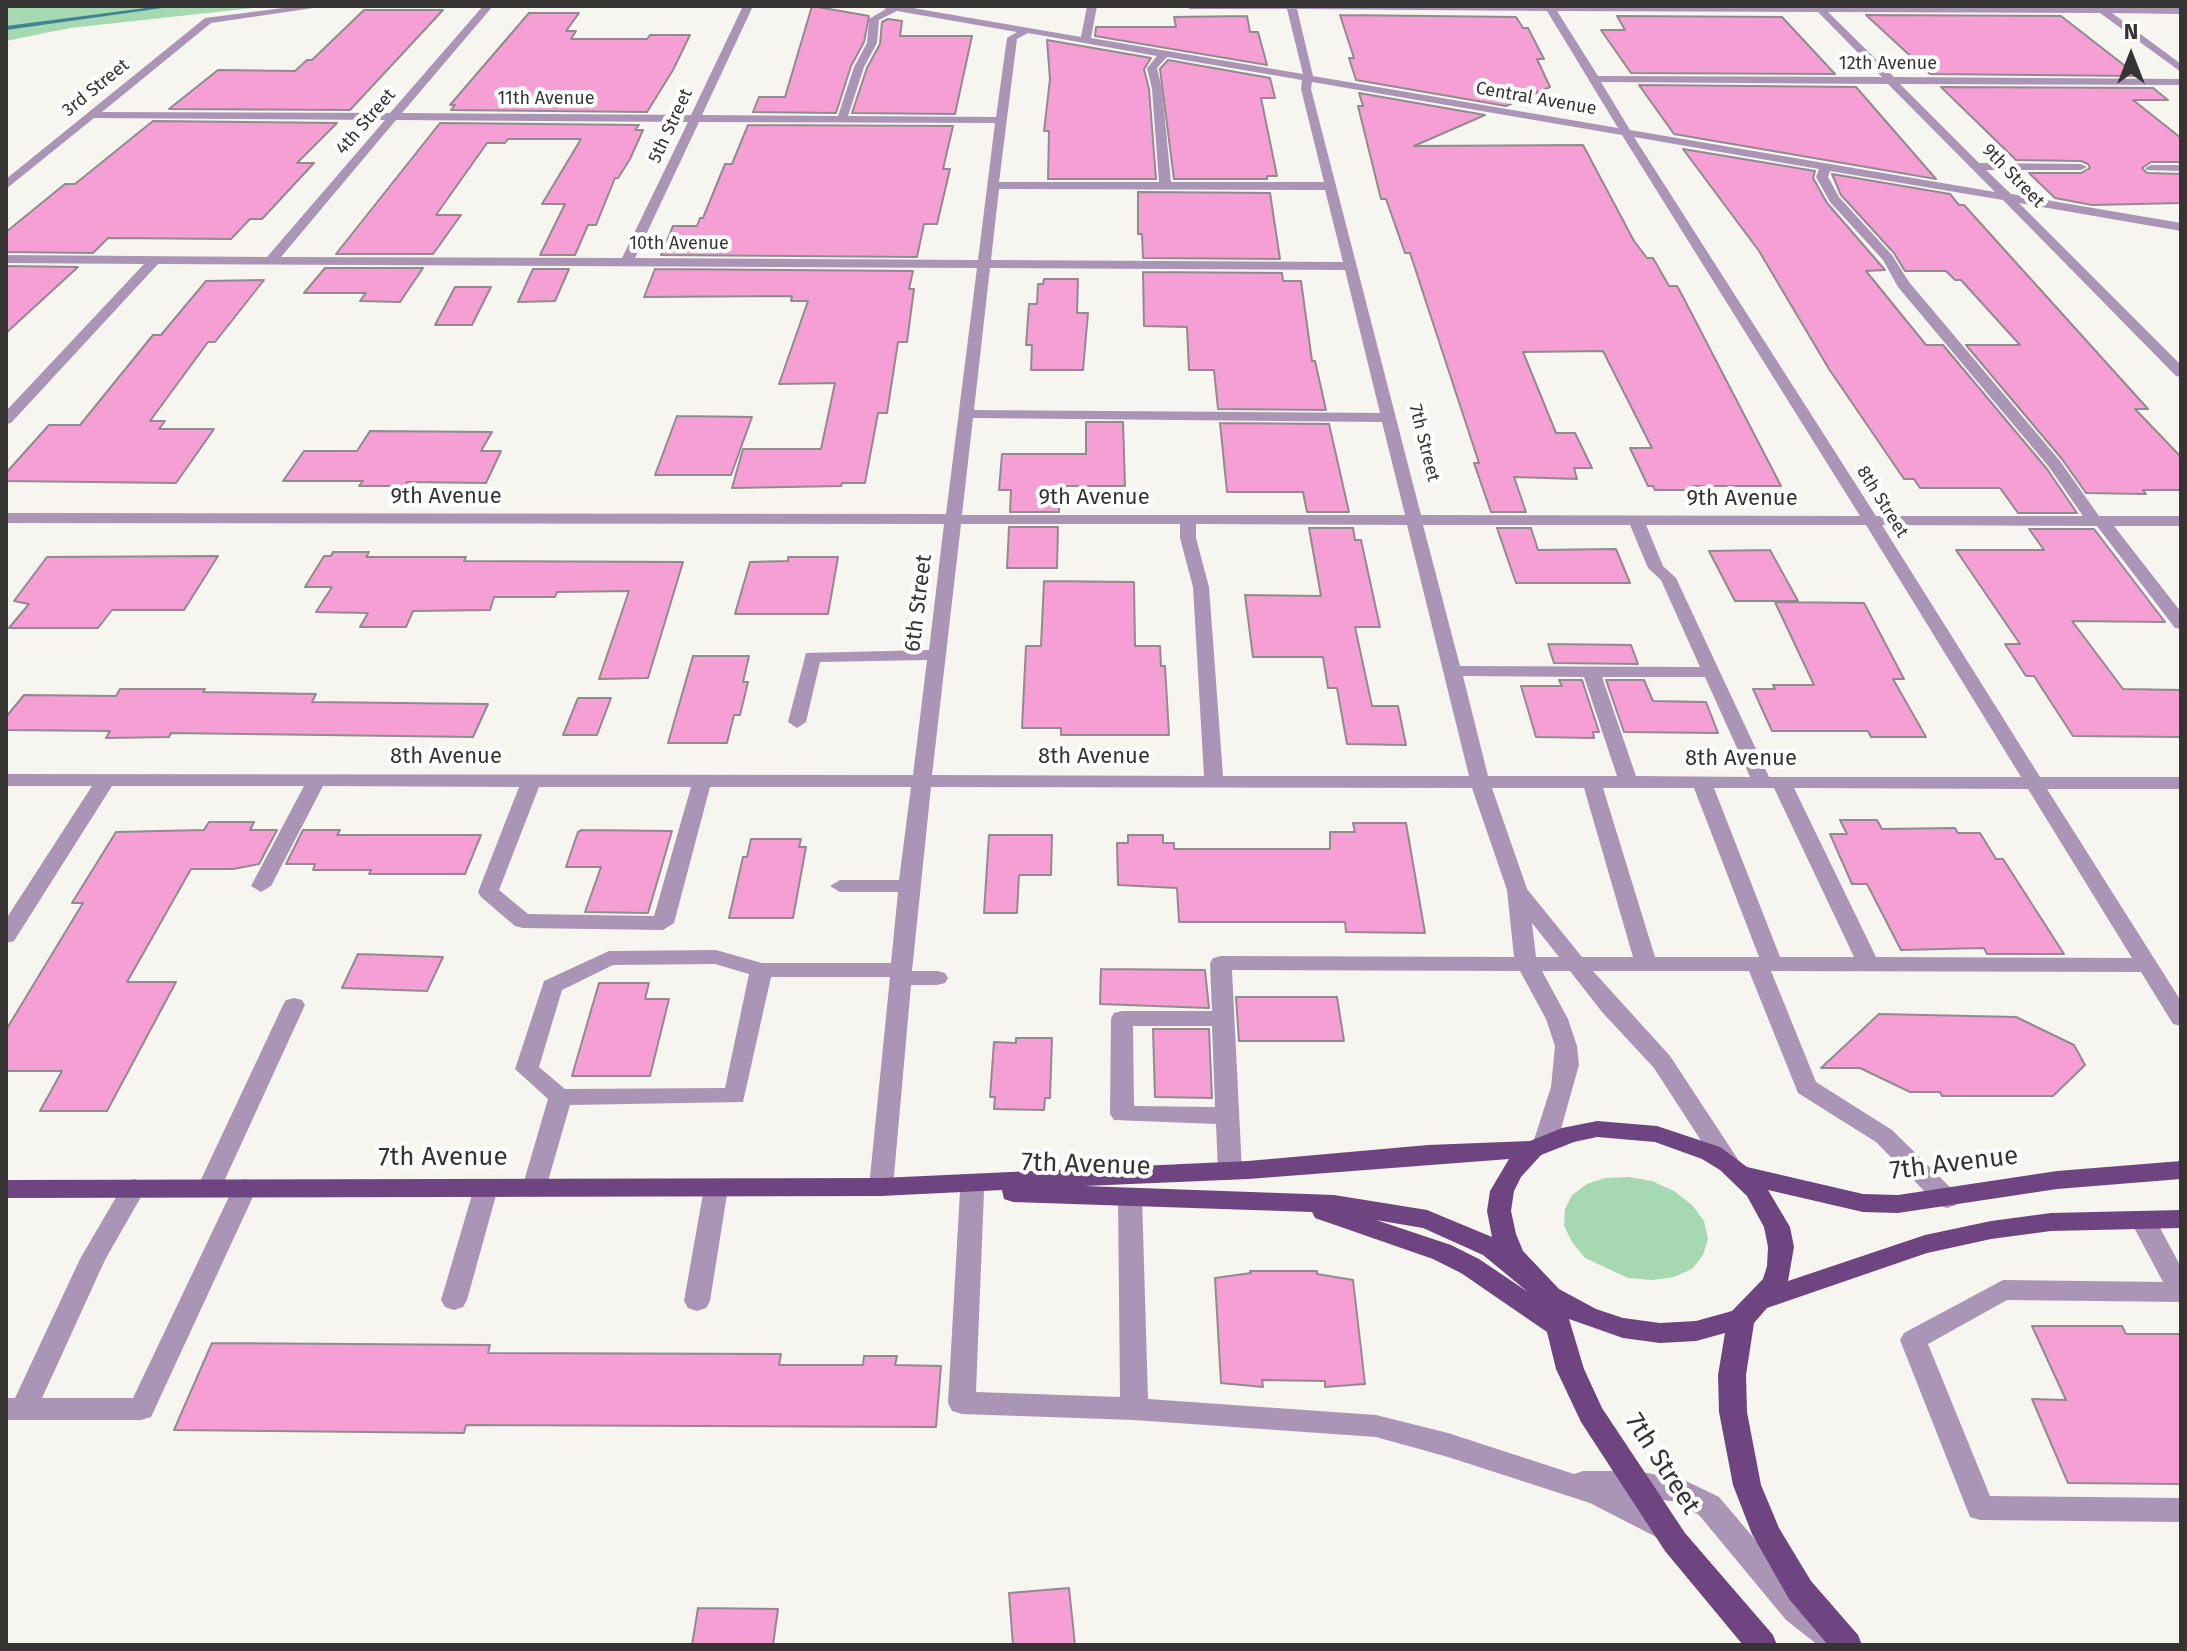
<!DOCTYPE html>
<style>
body{margin:0}
#map{position:relative;width:2187px;height:1651px;overflow:hidden;background:#f7f5ef;font-family:"Fira Sans",sans-serif}
canvas{display:block}
.frame{position:absolute;inset:0;border:8px solid #353432;pointer-events:none}
.north{position:absolute;left:2091px;top:16px;width:80px;height:80px;-webkit-text-stroke:6px #fff;paint-order:stroke;rotate:0deg;font-size:22px;font-weight:700;line-height:32px;text-align:center;color:#353432}
.north::after{content:'';display:block;margin:auto;width:28px;height:36px;background:#353432;clip-path:polygon(50% 0,100% 100%,50% 72%,0 100%)}
</style>
<div id="map">
<canvas width="2187" height="1651"></canvas>
<div class="frame"></div>
<div class="north">N</div>
</div>
<script>
const c = document.querySelector('canvas').getContext('2d');
c.lineJoin = 'round';
function paint(path, color) { c.fillStyle = color; c.fill(path, 'evenodd'); }
const shape = rows => new Path2D(rows.map(r => 'M' + r).join(''));
function stroke(path, color, width, dash) { c.strokeStyle = color; c.lineWidth = width; c.lineCap = dash ? 'butt' : 'round'; c.setLineDash(dash || []); c.stroke(path); }
function write(font, color, halo, rows, align = 'center') {
  c.font = font + ' "Fira Sans",sans-serif'; c.lineWidth = 8; c.setLineDash([]); c.textBaseline = 'middle'; c.strokeStyle = halo; c.fillStyle = color; for (const [text, x, y, turn = 0] of rows) {
    c.save(); c.translate(x, y); c.rotate((+turn || 0) * Math.PI / 180); c.textAlign = isNaN(turn) ? turn : align; if (halo) c.strokeText(text, 0, 0); c.fillText(text, 0, 0); c.restore();
  }
}
paint(shape([
 [6,6,271,6,70,28,6,41],
 [1628,1177,1652,1181,1674,1191,1692,1205,1704,1221,1708,1239,1703,1255,1692,1269,1674,1277,1652,1280,1628,1278,1585,1258,1572,1242,1564,1226,1565,1209,1572,1195,1587,1184,1605,1178]
]), '#a6d9b1');
paint(shape([
 [161,6,177,6,6,30,6,26,161,6]
]), '#3d8593');
const building = shape([
 [812,6,869,16,864,42,851,66,836,113,753,112,759,97,785,97,812,6],
 [364,10,443,10,350,110,169,109,218,70,295,71,307,60,312,60,364,10],
 [529,13,579,13,566,31,576,31,571,39,647,39,650,35,690,35,673,70,647,112,451,110,455,105,450,105,529,13],
 [1340,15,1516,17,1523,28,1528,28,1544,59,1537,59,1550,87,1506,106,1356,80,1349,58,1354,58,1340,15],
 [1866,15,2061,16,2138,76,1930,74,1866,15],
 [1247,16,1250,32,1258,32,1267,65,1095,36,1096,27,1176,27,1174,17,1247,16],
 [1617,16,1782,17,1835,74,1631,73,1601,30,1625,30,1617,16],
 [888,19,902,21,900,36,972,36,955,114,852,113,867,68,880,44,882,22,888,19],
 [1047,40,1151,58,1144,69,1149,89,1156,179,1048,179,1049,131,1044,131,1050,79,1047,40],
 [1168,60,1270,78,1275,98,1261,98,1277,176,1267,176,1267,179,1174,179,1160,69,1168,60],
 [1639,85,1856,87,1936,179,1674,134,1639,85],
 [1941,87,2153,88,2168,100,2133,100,2181,138,2181,162,2151,162,2142,168,2147,173,2181,174,2181,203,2092,205,2055,198,2029,173,2081,173,2090,168,2088,164,2081,161,2016,160,1941,87],
 [1359,93,1485,115,1414,146,1583,145,1634,241,1647,258,1653,258,1669,286,1677,286,1682,295,1781,486,1693,486,1695,490,1655,490,1653,486,1648,486,1630,448,1652,448,1603,351,1523,352,1556,433,1575,433,1592,468,1574,468,1577,479,1514,477,1526,512,1491,512,1474,463,1479,463,1410,253,1405,253,1386,199,1381,199,1358,106,1363,106,1359,93],
 [153,121,337,123,297,163,314,163,262,219,250,219,231,239,108,238,93,253,6,252,6,232,65,184,75,184,153,121],
 [440,123,639,125,635,130,643,130,630,159,618,178,615,178,596,225,588,225,575,255,540,255,565,204,542,204,581,139,508,139,505,143,487,143,436,215,461,215,433,254,336,254,440,123],
 [748,125,953,126,943,169,950,169,937,224,924,224,917,257,661,255,673,226,697,226,700,218,703,218,725,164,732,164,748,125],
 [1683,149,1815,171,1813,178,1827,203,1885,270,1866,271,1926,345,1943,345,2047,469,2077,513,2018,513,2000,488,1920,488,1914,479,1904,479,1829,369,1759,251,1683,149],
 [1832,174,1950,194,1959,205,1964,205,2148,409,2135,409,2181,457,2181,490,2143,490,2146,494,2086,493,2062,459,1966,345,2020,345,1961,280,1955,280,1946,271,1905,271,1894,253,1841,195,1832,174],
 [1138,192,1270,193,1280,259,1143,258,1142,234,1138,234,1138,192],
 [6,266,78,267,6,333,6,266],
 [325,268,423,268,400,302,360,301,366,293,304,293,325,268],
 [533,269,569,269,555,301,518,302,533,269],
 [655,269,913,271,909,289,914,289,907,342,898,342,887,413,878,413,865,483,842,483,841,486,732,488,743,449,821,449,835,383,779,384,808,301,791,301,792,296,644,297,655,269],
 [1143,272,1282,273,1283,281,1301,281,1312,361,1315,361,1326,410,1218,409,1214,370,1189,370,1187,327,1144,326,1143,272],
 [1044,279,1078,279,1077,313,1088,313,1083,370,1031,370,1032,345,1026,345,1029,304,1037,304,1038,284,1043,284,1044,279],
 [264,280,215,342,208,342,150,421,165,421,159,429,214,429,176,483,6,481,6,473,49,425,80,425,153,335,161,335,206,281,264,280],
 [455,287,491,287,472,325,435,325,455,287],
 [677,416,752,417,731,475,655,475,677,416],
 [1086,422,1123,422,1125,486,1060,486,1059,512,1010,512,1011,490,999,490,1002,454,1086,454,1086,422],
 [1220,423,1329,424,1349,512,1307,512,1303,492,1227,492,1220,423],
 [370,431,492,432,481,451,501,451,486,483,407,482,405,486,359,486,363,481,283,481,304,451,357,451,370,431],
 [1009,527,1058,527,1057,568,1007,568,1009,527],
 [1309,528,1353,528,1355,540,1361,540,1380,627,1355,627,1372,706,1398,706,1406,745,1347,744,1337,688,1328,688,1323,657,1253,657,1245,595,1321,596,1309,528],
 [1497,528,1531,528,1538,550,1616,549,1630,583,1516,583,1497,528],
 [2029,529,2094,529,2165,622,2072,621,2123,689,2181,690,2181,737,2073,736,2034,676,2026,676,2005,644,2020,644,1956,550,2044,550,2029,529],
 [1770,550,1798,601,1735,601,1709,551,1770,550],
 [333,552,369,552,366,557,466,557,464,561,683,562,648,678,599,679,629,591,557,592,555,597,494,597,490,610,413,611,406,627,360,627,368,613,316,612,332,587,305,587,324,556,331,556,333,552],
 [218,556,184,610,112,610,98,628,9,628,29,604,14,601,47,557,218,556],
 [788,557,838,557,828,614,735,614,750,562,788,561,788,557],
 [1044,581,1134,582,1135,646,1160,646,1161,666,1165,666,1169,735,1061,735,1061,728,1022,728,1026,646,1041,646,1044,581],
 [1775,602,1864,603,1904,679,1893,679,1926,737,1871,737,1868,731,1772,731,1753,689,1775,689,1773,685,1814,685,1775,602],
 [1548,644,1631,645,1638,664,1554,663,1548,644],
 [693,656,749,656,743,682,748,682,740,715,734,715,727,743,668,743,693,656],
 [1559,680,1582,680,1599,732,1593,732,1594,738,1536,737,1521,686,1562,686,1559,680],
 [1606,680,1644,680,1653,701,1706,702,1718,733,1624,732,1606,680],
 [120,689,205,689,203,692,316,694,312,702,488,704,473,737,171,733,169,737,106,738,110,731,6,730,6,717,24,695,116,696,120,689],
 [578,698,611,698,597,735,563,735,578,698],
 [1840,820,1877,820,1882,829,1955,828,1958,833,1980,833,1996,859,2003,859,2064,954,1987,954,1984,948,1901,950,1867,884,1852,884,1830,834,1847,834,1840,820],
 [209,822,254,822,250,830,277,830,259,864,233,869,191,869,127,982,176,982,107,1111,40,1111,62,1071,6,1071,6,1030,83,903,72,903,116,832,204,830,209,822],
 [1353,823,1406,823,1425,933,1346,932,1345,922,1179,922,1177,888,1118,885,1117,843,1128,843,1128,835,1163,835,1163,843,1174,843,1174,849,1330,849,1330,832,1355,832,1353,823],
 [303,830,340,830,337,835,481,835,465,874,369,874,371,870,313,870,315,864,286,864,303,830],
 [582,830,672,831,648,913,585,912,601,867,566,867,578,832,582,830],
 [989,835,1052,835,1051,875,1019,875,1017,913,984,913,989,835],
 [751,839,801,839,799,847,806,847,793,918,729,918,743,857,747,857,751,839],
 [358,954,443,957,427,991,342,988,358,954],
 [1101,969,1205,970,1209,1008,1100,1004,1101,969],
 [599,983,649,983,645,999,669,999,650,1076,572,1076,599,983],
 [1236,997,1337,997,1344,1041,1239,1041,1236,997],
 [1879,1014,2016,1017,2074,1045,2085,1065,2053,1096,1942,1096,1940,1092,1910,1092,1860,1068,1821,1068,1879,1014],
 [1153,1029,1209,1029,1212,1098,1155,1097,1153,1029],
 [1016,1038,1052,1038,1050,1098,1045,1098,1044,1110,994,1109,995,1097,990,1097,994,1042,1016,1043,1016,1038],
 [1250,1271,1317,1271,1317,1274,1353,1280,1365,1384,1325,1387,1325,1381,1262,1380,1263,1387,1221,1383,1215,1278,1251,1273,1250,1271],
 [2032,1326,2122,1326,2126,1334,2181,1334,2181,1484,2068,1483,2032,1399,2066,1400,2032,1326],
 [212,1343,490,1345,488,1353,781,1354,779,1365,863,1365,864,1356,897,1356,895,1365,941,1366,936,1427,466,1425,464,1433,174,1430,212,1343],
 [1069,1588,1075,1645,1013,1645,1009,1593,1069,1588],
 [698,1608,778,1609,773,1645,692,1645,698,1608]
]);
paint(building, '#f69fd5');
stroke(building, '#918b8f', 2);
paint(shape([
 [299,6,327,6,211,23,102,112,390,113,483,6,493,6,402,113,691,115,743,6,753,6,702,115,838,116,854,67,867,43,869,19,886,9,879,6,901,6,1081,37,1087,6,1097,6,1091,38,1303,74,1287,9,1190,9,1185,6,2181,8,2181,14,2112,13,2181,64,2181,72,2100,13,1828,12,1894,77,2181,79,2181,85,1900,84,1979,163,2081,164,2087,167,2081,170,1986,170,2011,194,2181,223,2181,231,2019,203,2181,365,2181,377,2176,376,2003,200,1830,171,1828,177,1839,197,1892,255,1909,282,2060,461,2099,516,2181,516,2181,526,2114,526,2181,612,2181,629,2175,628,2097,526,1882,525,2040,777,2181,777,2181,789,2047,789,2181,1001,2181,1026,2173,1024,2141,972,1771,971,1816,1082,1892,1130,1956,1193,1959,1199,1956,1205,1947,1208,1938,1205,1876,1142,1798,1093,1749,971,1593,971,1670,1056,1741,1164,1738,1170,1729,1173,1720,1170,1654,1068,1602,1012,1570,971,1542,971,1568,1019,1577,1046,1579,1065,1557,1143,1554,1149,1545,1152,1536,1149,1533,1143,1551,1087,1555,1046,1546,1019,1520,971,1232,970,1242,1171,1239,1177,1230,1180,1221,1177,1218,1171,1216,1124,1114,1120,1110,1114,1111,1018,1114,1013,1122,1011,1212,1011,1210,963,1213,958,1221,956,1514,957,1507,890,1472,788,931,787,912,971,937,971,945,973,948,978,945,983,937,985,911,985,893,1187,890,1193,881,1196,872,1193,869,1187,890,977,771,977,743,1102,570,1105,546,1188,543,1194,534,1197,525,1194,522,1188,548,1099,515,1069,544,981,609,951,716,950,762,963,891,963,898,892,840,892,830,886,840,880,899,880,911,787,710,787,674,923,663,930,523,928,515,926,481,897,478,892,519,787,323,786,271,886,261,892,251,886,304,786,112,786,14,941,6,943,6,919,92,786,6,786,6,774,913,775,927,660,820,662,806,722,797,728,788,722,806,653,929,650,944,524,6,523,6,513,946,514,977,268,158,264,11,423,6,424,6,411,144,264,6,263,6,255,267,257,385,120,94,118,6,189,6,179,205,18,299,6],
 [1297,9,1547,11,1618,128,1313,76,1297,9],
 [897,11,1017,32,1007,38,996,117,848,116,864,67,877,43,879,20,897,11],
 [1557,11,1818,12,1882,77,1598,76,1557,11],
 [1028,33,1157,56,1147,68,1152,89,1159,182,999,182,1017,39,1028,33],
 [1167,57,1302,80,1301,89,1324,182,1171,182,1162,89,1157,68,1167,57],
 [1312,82,1622,135,1860,516,1421,515,1311,89,1312,82],
 [1601,82,1888,84,1995,192,1630,130,1601,82],
 [396,120,688,122,622,258,281,257,396,120],
 [699,122,995,123,978,260,635,258,699,122],
 [1634,137,1819,169,1816,177,1830,202,1883,260,1898,287,2049,467,2083,516,1876,516,1634,137],
 [999,189,1325,190,1343,262,991,260,999,189],
 [990,268,1345,270,1380,413,974,410,990,268],
 [973,418,1382,422,1405,515,962,515,973,418],
 [961,524,1180,524,1180,538,1193,587,1204,776,932,775,961,524],
 [1196,524,1407,525,1469,776,1223,776,1209,587,1196,538,1196,524],
 [1423,525,1630,525,1648,568,1661,580,1700,667,1460,666,1423,525],
 [1646,525,1866,525,2021,777,1769,777,1676,578,1663,566,1646,525],
 [1463,676,1584,677,1617,776,1488,776,1463,676],
 [1602,677,1705,677,1750,777,1636,776,1602,677],
 [539,787,691,787,654,916,528,914,499,890,539,787],
 [1492,788,1584,788,1633,957,1582,957,1527,889,1492,788],
 [1603,788,1694,788,1759,957,1655,957,1603,788],
 [1714,788,1774,788,1854,957,1780,957,1714,788],
 [1794,788,2028,789,2132,958,1876,957,1794,788],
 [1532,923,1559,957,1536,957,1532,923],
 [715,964,749,974,725,1088,565,1089,539,1067,562,990,613,965,715,964],
 [1133,1026,1212,1026,1215,1107,1134,1106,1133,1026],
 [2151,165,2181,165,2181,171,2147,170,2145,168,2151,165],
 [294,998,302,1000,305,1005,221,1188,218,1194,209,1197,200,1194,197,1188,283,1005,286,1000,294,998],
 [134,1179,143,1182,146,1188,105,1260,42,1398,133,1398,236,1182,245,1179,254,1182,257,1188,151,1417,141,1420,6,1420,6,1398,15,1398,80,1259,125,1182,134,1179],
 [486,1179,495,1182,498,1188,467,1300,463,1307,454,1310,445,1307,441,1300,474,1188,477,1182,486,1179],
 [716,1179,725,1182,728,1188,710,1301,706,1308,697,1311,688,1308,684,1301,704,1188,707,1182,716,1179],
 [972,1182,981,1185,984,1191,976,1392,1120,1397,1118,1197,1121,1191,1130,1188,1139,1191,1142,1197,1148,1399,1376,1415,1448,1433,1574,1474,1583,1471,1637,1471,1684,1480,1719,1497,1808,1602,1853,1635,1857,1645,1818,1645,1786,1620,1699,1515,1677,1502,1630,1495,1672,1519,1677,1528,1672,1537,1662,1540,1590,1503,1448,1457,1376,1437,1134,1420,962,1414,952,1411,948,1403,960,1191,963,1185,972,1182],
 [2143,1211,2152,1213,2181,1267,2181,1302,2007,1300,1928,1344,1990,1496,2181,1498,2181,1522,1980,1520,1970,1517,1900,1340,1904,1333,2003,1280,2163,1282,2130,1220,2134,1213,2143,1211]
]), '#ab95b7');
paint(shape([
 [1597,1121,1657,1126,1720,1147,1747,1167,1863,1194,1898,1195,2057,1171,2181,1161,2181,1179,2057,1189,1898,1213,1863,1212,1768,1190,1790,1227,1794,1247,1788,1281,1925,1235,1991,1221,2051,1213,2181,1210,2181,1228,2051,1231,1991,1239,1927,1253,1767,1308,1754,1323,1746,1375,1747,1412,1761,1485,1779,1528,1811,1581,1858,1635,1862,1645,1828,1645,1789,1599,1752,1534,1733,1485,1719,1412,1718,1375,1725,1333,1696,1341,1660,1343,1623,1338,1569,1319,1584,1369,1602,1408,1685,1533,1773,1635,1777,1645,1743,1645,1665,1551,1581,1422,1556,1369,1547,1332,1461,1273,1433,1259,1315,1218,1312,1212,1013,1202,1004,1199,1002,1190,881,1196,6,1198,6,1180,881,1178,1248,1161,1428,1145,1530,1141,1562,1128,1597,1121],
 [1597,1137,1655,1142,1702,1159,1720,1170,1747,1196,1764,1227,1768,1247,1767,1266,1763,1279,1732,1311,1696,1321,1660,1323,1623,1318,1596,1309,1559,1289,1523,1251,1516,1234,1511,1211,1514,1191,1521,1177,1541,1155,1574,1142,1597,1137],
 [1509,1159,1490,1191,1487,1211,1492,1237,1427,1210,1334,1195,1084,1186,1248,1179,1509,1159],
 [1376,1220,1423,1228,1483,1255,1528,1292,1479,1259,1451,1245,1376,1220]
]), '#6e4580');
write('18px', '#353432', '#fff', [
 ["12th Avenue",1888,64],
 ["3rd Street",96,88,-39],
 ["11th Avenue",546,99],
 ["Central Avenue",1536,99,10],
 ["4th Street",366,122,-49],
 ["5th Street",671,126,-65],
 ["9th Street",2013,176,46],
 ["10th Avenue",679,244],
 ["7th Street",1424,443,76],
 ["8th Street",1882,502,58]
]);
write('22px', '#353432', '#fff', [
 ["9th Avenue",446,497],
 ["9th Avenue",1094,498],
 ["9th Avenue",1742,499],
 ["6th Street",919,603,-83],
 ["8th Avenue",446,757],
 ["8th Avenue",1094,757],
 ["8th Avenue",1741,759]
]);
write('26px', '#353432', '#fff', [
 ["7th Avenue",443,1158],
 ["7th Avenue",1954,1164,-7],
 ["7th Avenue",1086,1165,2],
 ["7th Street",1662,1464,57]
]);
</script>
